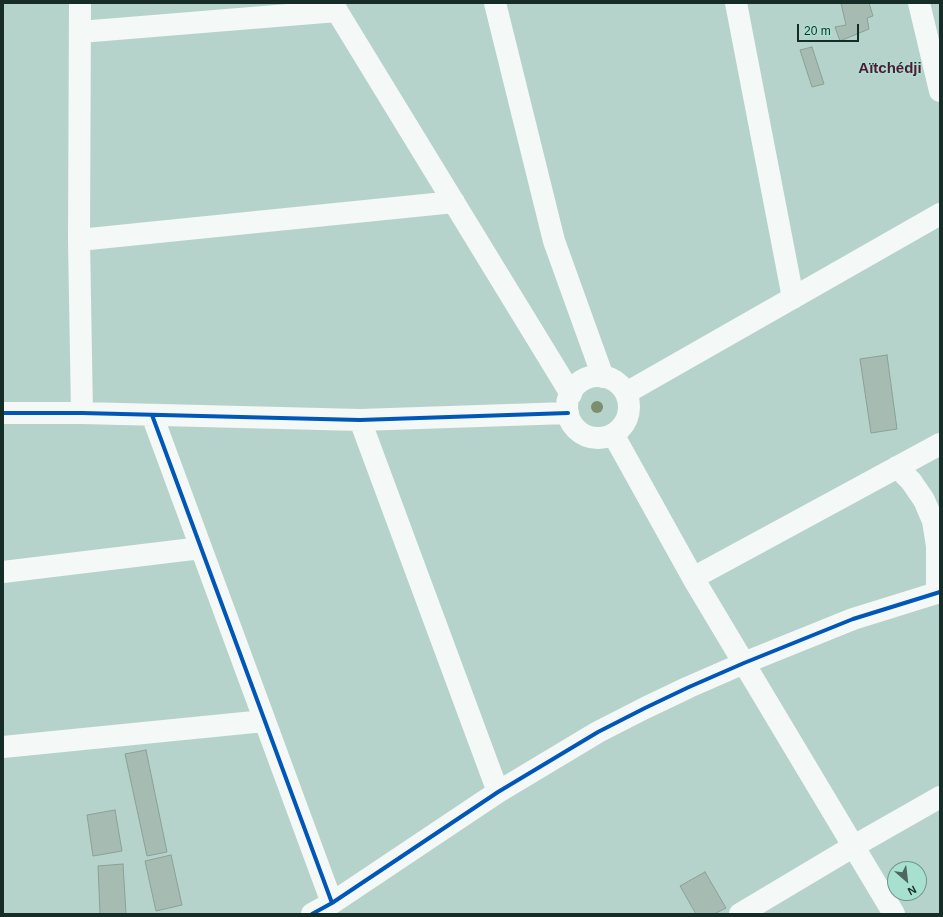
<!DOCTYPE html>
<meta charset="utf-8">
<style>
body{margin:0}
#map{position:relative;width:943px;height:917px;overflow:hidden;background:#b5d3ca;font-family:Arial,sans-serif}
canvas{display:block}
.frame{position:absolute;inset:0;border:4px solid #162c26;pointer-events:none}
.north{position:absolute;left:887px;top:861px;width:40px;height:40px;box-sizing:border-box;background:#a8e0cf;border:1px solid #6e988b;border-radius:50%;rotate:152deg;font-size:11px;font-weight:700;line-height:16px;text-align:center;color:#162c26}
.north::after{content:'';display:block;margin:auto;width:14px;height:18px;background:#4e665f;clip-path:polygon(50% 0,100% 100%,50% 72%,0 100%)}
.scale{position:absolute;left:797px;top:24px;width:62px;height:18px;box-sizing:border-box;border:2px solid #162c26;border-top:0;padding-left:5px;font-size:12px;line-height:14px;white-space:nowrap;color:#162c26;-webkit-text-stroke:3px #a8e0cf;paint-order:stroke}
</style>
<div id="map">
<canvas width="943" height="917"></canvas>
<div class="frame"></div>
<div class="north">N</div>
<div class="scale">20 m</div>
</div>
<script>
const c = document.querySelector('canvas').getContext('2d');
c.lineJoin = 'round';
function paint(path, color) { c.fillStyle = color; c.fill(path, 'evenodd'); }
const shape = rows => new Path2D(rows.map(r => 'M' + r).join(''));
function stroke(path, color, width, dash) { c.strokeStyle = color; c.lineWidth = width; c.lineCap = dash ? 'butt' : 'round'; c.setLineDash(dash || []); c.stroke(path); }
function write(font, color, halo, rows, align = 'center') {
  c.font = font + ' Arial,sans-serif'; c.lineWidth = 3; c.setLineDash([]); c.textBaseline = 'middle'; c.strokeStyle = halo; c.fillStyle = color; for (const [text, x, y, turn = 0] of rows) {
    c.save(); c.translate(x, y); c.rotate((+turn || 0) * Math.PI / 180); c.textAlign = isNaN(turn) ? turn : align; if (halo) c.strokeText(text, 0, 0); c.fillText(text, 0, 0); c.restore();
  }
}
const building = shape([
 [841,3,869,3,873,16,867,18,869,29,840,41,835,27,846,25,841,3],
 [812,47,824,84,812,87,800,50,812,47],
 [887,355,897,429,871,433,860,359,887,355],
 [146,750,167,852,147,856,125,754,146,750],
 [115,810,122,851,93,856,87,815,115,810],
 [171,855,182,905,156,911,145,861,171,855],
 [123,864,126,914,100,914,98,866,123,864],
 [705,872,726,908,714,914,696,914,680,886,705,872]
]);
paint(building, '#a6bcb3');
stroke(building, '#8aa096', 1);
stroke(shape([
 [80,3,79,240,82,413],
 [332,3,571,394],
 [495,3,554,241,603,377],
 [736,3,793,298],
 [919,3,940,91],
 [80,32,337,11],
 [79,240,454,202],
 '567 407a31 31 0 1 1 62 0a31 31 0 1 1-62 0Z',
 [626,393,940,214],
 [3,413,82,413,360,420,568,413],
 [152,415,332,903],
 [360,420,498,792],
 [613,434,693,578,894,914],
 [897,467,911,481,924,500,933,521,937,546,937,593],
 [3,572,201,548],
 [693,578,940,444],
 [3,747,264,721],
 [312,914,332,903,498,792,598,732,645,708,689,687,744,663,853,619,940,592],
 [740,914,854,846,940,797]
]), '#f4f8f7', 22);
stroke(shape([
 [3,413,82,413,360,420,568,413],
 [152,415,332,903],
 [312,914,332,903,498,792,598,732,645,708,689,687,744,663,853,619,940,592]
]), '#0057b8', 4);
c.fillStyle = '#7d8e6f';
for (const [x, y] of [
 [597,407]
]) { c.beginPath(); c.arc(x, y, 6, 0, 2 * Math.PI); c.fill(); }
write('bold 15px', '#561635', '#a8e0cf', [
 ["Aïtchédji",890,69]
]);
</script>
